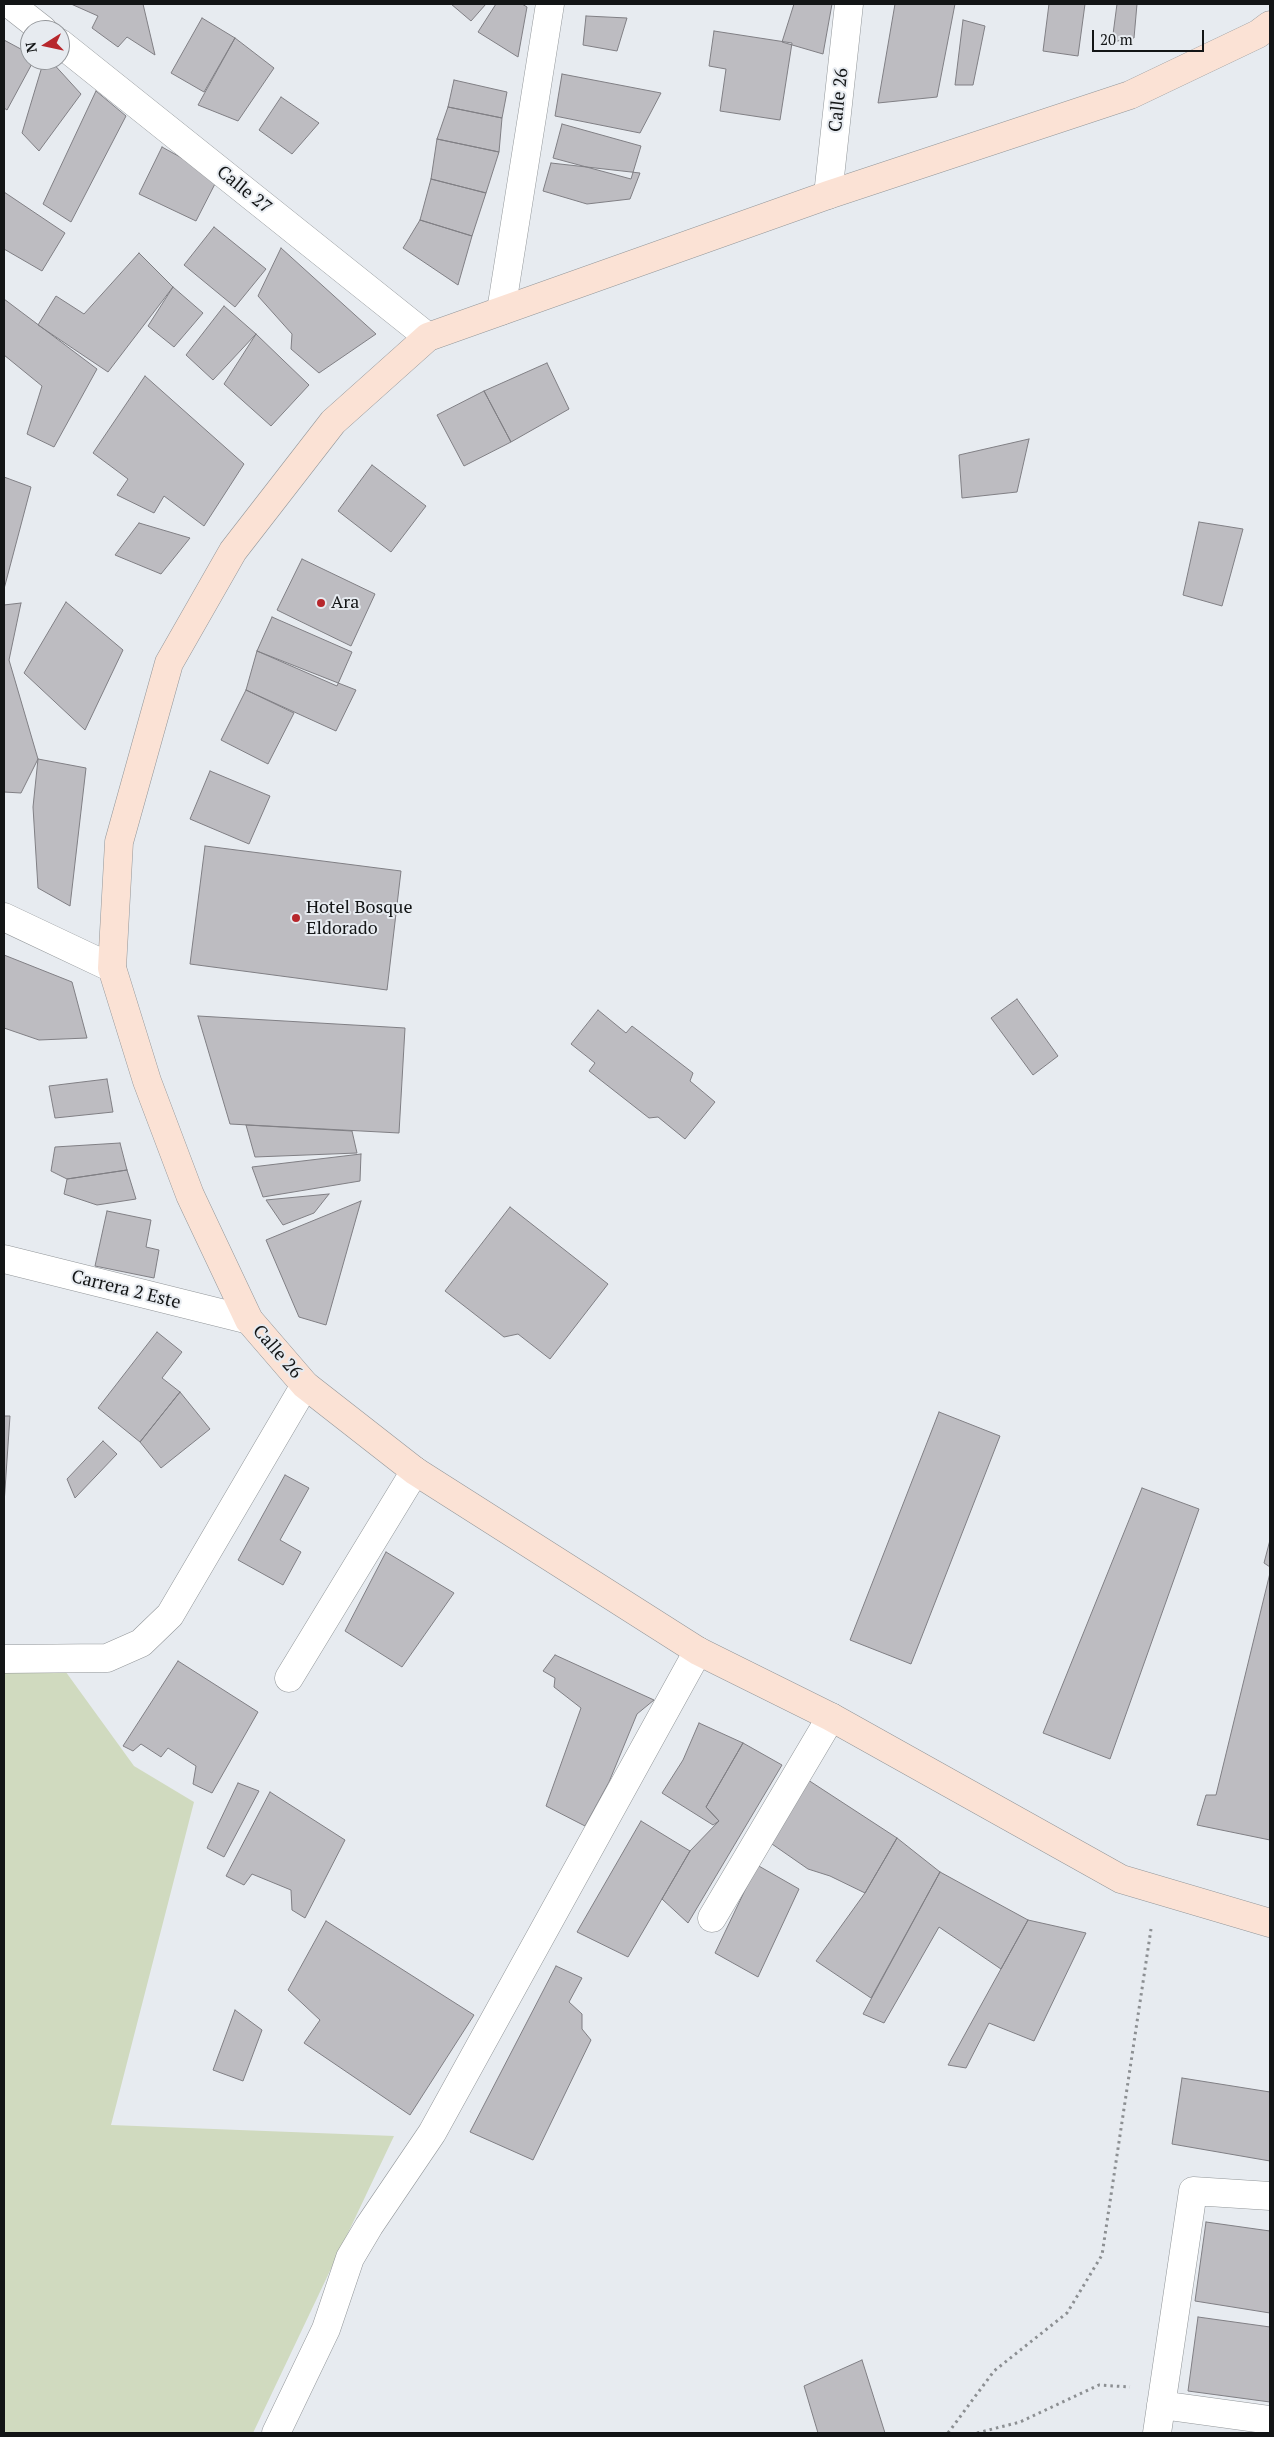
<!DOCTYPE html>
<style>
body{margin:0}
#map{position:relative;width:1274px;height:2437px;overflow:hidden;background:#e7ebf0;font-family:"PT Serif",serif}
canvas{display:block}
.frame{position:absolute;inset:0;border:5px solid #131516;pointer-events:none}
.north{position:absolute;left:20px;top:20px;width:50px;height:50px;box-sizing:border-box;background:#e7ebf0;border:1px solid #929599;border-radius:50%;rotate:260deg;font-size:14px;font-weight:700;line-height:20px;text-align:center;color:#131516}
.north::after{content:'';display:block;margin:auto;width:18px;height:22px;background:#b7272c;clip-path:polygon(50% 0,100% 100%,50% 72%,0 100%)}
.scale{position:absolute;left:1092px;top:30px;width:112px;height:22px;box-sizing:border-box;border:2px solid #131516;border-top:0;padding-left:6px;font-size:15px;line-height:18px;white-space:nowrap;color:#131516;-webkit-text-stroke:4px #e7ebf0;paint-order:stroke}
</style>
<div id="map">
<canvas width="1274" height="2437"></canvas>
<div class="frame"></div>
<div class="north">N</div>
<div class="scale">20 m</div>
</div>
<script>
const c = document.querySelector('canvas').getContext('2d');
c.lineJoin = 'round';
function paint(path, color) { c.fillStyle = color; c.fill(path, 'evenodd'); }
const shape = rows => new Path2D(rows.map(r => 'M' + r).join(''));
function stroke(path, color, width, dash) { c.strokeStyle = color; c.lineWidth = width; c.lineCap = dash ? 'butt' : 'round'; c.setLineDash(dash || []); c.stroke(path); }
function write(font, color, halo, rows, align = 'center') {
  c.font = font + ' "PT Serif",serif'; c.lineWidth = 4; c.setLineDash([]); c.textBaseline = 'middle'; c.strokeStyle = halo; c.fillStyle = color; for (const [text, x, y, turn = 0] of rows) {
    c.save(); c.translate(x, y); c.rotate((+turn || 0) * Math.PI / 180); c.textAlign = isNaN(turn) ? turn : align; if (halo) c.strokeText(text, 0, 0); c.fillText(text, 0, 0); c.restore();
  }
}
paint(shape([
 [4,1668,63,1668,134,1766,194,1802,111,2125,394,2136,253,2433,4,2433]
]), '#d0dabf');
const building = shape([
 [71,4,143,4,155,55,127,37,118,47,92,28,98,16,71,4],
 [451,4,486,4,471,21,451,4],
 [496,4,522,4,527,7,518,57,478,32,496,4],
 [794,4,832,4,823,54,782,42,794,4],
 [895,4,955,4,937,97,878,103,895,4],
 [1049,4,1085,4,1078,56,1043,51,1049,4],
 [1117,4,1137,4,1134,38,1112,42,1117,4],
 [586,16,627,18,617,51,583,45,586,16],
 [202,18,235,38,204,92,171,73,202,18],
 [963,20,985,26,973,85,955,85,963,20],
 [714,31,792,43,780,120,720,111,726,69,709,66,714,31],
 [235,38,274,68,238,121,198,105,235,38],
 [4,40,30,54,30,60,34,60,7,110,4,108,4,40],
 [44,60,50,60,81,94,39,151,22,133,44,60],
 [562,74,661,93,640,133,555,116,562,74],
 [454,80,507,92,502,118,448,107,454,80],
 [96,91,126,116,71,222,43,204,96,91],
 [281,97,319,123,292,154,259,130,281,97],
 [448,107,502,118,499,152,437,139,448,107],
 [562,124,641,146,631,179,553,158,562,124],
 [437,139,499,152,486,193,431,179,437,139],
 [162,147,218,178,196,221,139,194,162,147],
 [551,163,640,173,630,199,587,204,543,191,551,163],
 [431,179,486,193,472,236,420,220,431,179],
 [4,192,65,233,42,271,4,249,4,192],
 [420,220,472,236,458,285,403,248,420,220],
 [214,227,266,269,235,307,184,265,214,227],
 [281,248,376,334,319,373,291,349,292,334,258,296,281,248],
 [139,253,173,287,108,372,38,325,56,296,84,314,139,253],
 [173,287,203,313,174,347,148,326,173,287],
 [4,299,97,369,54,447,27,434,42,386,4,355,4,299],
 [224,306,256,334,213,380,186,355,224,306],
 [256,334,309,385,271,426,224,384,256,334],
 [547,363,569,409,511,442,484,391,547,363],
 [145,376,244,464,204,526,164,496,154,513,117,495,128,479,93,453,145,376],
 [484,391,511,442,464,466,437,415,484,391],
 [1029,439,1017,492,962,498,959,455,1029,439],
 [372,465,426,506,391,552,338,511,372,465],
 [4,477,31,487,4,589,4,477],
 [1199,522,1243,529,1222,606,1183,595,1199,522],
 [139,523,190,538,161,574,115,555,139,523],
 [302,559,375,594,351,646,277,610,302,559],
 [66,602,123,650,85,730,24,673,66,602],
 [21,603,9,660,38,759,21,793,4,792,4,605,21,603],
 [272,617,352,652,337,686,257,651,272,617],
 [257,651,356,690,336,731,246,690,257,651],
 [246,690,294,713,268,764,221,740,246,690],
 [38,759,86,768,70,906,38,888,33,807,38,759],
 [210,771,270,796,249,844,190,819,210,771],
 [205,846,401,871,387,990,190,964,205,846],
 [4,955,72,982,87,1038,39,1040,4,1028,4,955],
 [1017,999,1058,1056,1033,1075,991,1018,1017,999],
 [598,1010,626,1033,632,1026,693,1073,690,1081,715,1102,685,1139,658,1117,649,1118,589,1071,595,1063,571,1044,598,1010],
 [198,1016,405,1028,399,1133,230,1124,198,1016],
 [107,1079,113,1112,55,1118,49,1086,107,1079],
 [246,1125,352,1131,357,1153,255,1157,246,1125],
 [120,1143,127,1170,67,1179,51,1171,55,1147,120,1143],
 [361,1154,360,1181,263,1197,252,1167,361,1154],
 [127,1170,136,1199,97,1205,64,1194,67,1179,127,1170],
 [329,1194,314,1213,283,1225,266,1200,329,1194],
 [361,1201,326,1325,299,1317,266,1240,361,1201],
 [510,1207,608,1284,550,1359,518,1334,504,1337,445,1291,510,1207],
 [107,1211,151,1220,146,1247,159,1250,154,1278,95,1266,107,1211],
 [157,1332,182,1352,162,1378,180,1392,140,1442,98,1408,157,1332],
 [180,1392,210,1429,161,1468,140,1442,180,1392],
 [939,1412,1000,1436,911,1664,850,1640,939,1412],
 [4,1416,10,1416,4,1504,4,1416],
 [103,1441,117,1454,75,1498,67,1479,103,1441],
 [285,1475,309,1488,280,1540,301,1552,283,1585,238,1560,285,1475],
 [1142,1488,1199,1509,1110,1759,1043,1733,1142,1488],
 [1270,1540,1270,1567,1264,1563,1270,1540],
 [386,1552,454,1593,402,1667,345,1631,386,1552],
 [1270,1573,1270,1840,1197,1825,1206,1795,1216,1795,1270,1573],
 [555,1655,654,1700,637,1714,609,1782,585,1826,546,1806,581,1708,554,1687,555,1678,543,1671,555,1655],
 [178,1661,258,1712,212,1793,193,1784,196,1766,168,1748,161,1757,141,1744,133,1751,123,1746,178,1661],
 [699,1723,743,1743,706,1807,719,1821,713,1825,662,1793,683,1760,699,1723],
 [743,1743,782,1765,688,1923,662,1899,690,1851,719,1821,706,1807,743,1743],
 [805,1778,897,1838,865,1893,830,1876,808,1869,772,1844,805,1778],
 [238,1783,259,1791,224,1857,207,1848,238,1783],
 [270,1792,345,1840,305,1918,292,1910,291,1890,252,1874,244,1885,226,1876,270,1792],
 [641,1821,690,1851,628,1957,577,1932,641,1821],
 [897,1838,940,1872,871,1998,816,1961,865,1893,897,1838],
 [757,1865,799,1889,758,1977,715,1953,757,1865],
 [940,1872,1028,1920,1001,1969,939,1927,884,2023,863,2014,940,1872],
 [1028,1920,1086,1933,1034,2041,989,2023,966,2068,948,2065,1028,1920],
 [326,1921,474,2015,410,2115,304,2043,320,2020,288,1990,326,1921],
 [556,1966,582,1978,569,2002,582,2014,582,2029,591,2040,533,2160,470,2132,556,1966],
 [235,2010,262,2030,243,2081,213,2070,235,2010],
 [1182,2078,1270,2092,1270,2161,1172,2144,1182,2078],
 [1206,2222,1270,2231,1270,2313,1195,2301,1206,2222],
 [1198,2317,1270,2327,1270,2402,1188,2391,1198,2317],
 [862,2360,885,2433,818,2433,804,2386,862,2360]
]);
paint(building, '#bdbcc1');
stroke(building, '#807f84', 1);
const street = shape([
 [10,4,43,30],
 [60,43,428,337],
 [828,195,849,4],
 [501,311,550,4],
 [4,917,112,968],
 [4,1259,249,1320],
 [4,1659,107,1658,141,1643,170,1615,305,1385],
 [289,1678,415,1471],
 [712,1918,831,1717],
 [1161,2405,1270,2420],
 [276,2433,326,2329,350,2258,369,2226,432,2133,698,1651],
 [1157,2433,1193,2191,1270,2196]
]);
const secondary = shape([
 [1270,25,1258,34,1130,95,828,195,428,337,333,422,233,551,169,663,119,842,112,968,147,1081,190,1195,249,1320,305,1385,415,1471,698,1651,831,1717,1121,1879,1270,1923]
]);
stroke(street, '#929699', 29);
stroke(secondary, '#929699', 29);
stroke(shape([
 [948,2433,994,2371,1067,2313,1102,2255,1151,1929],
 [977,2433,1020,2422,1099,2385,1130,2387]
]), '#8c8f92', 3, [2.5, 4]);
stroke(street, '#fff', 28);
stroke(secondary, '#fbe2d5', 28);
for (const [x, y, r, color] of [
 [321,603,5,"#b7272c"],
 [296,918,5,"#b7272c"]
]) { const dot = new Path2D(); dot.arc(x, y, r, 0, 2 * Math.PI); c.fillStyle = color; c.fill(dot); stroke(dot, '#e7ebf0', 2); }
write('18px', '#131516', '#e7ebf0', [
 ["Calle 26",839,100,-84],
 ["Calle 27",244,190,39],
 ["Carrera 2 Este",126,1290,14],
 ["Calle 26",277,1352,49]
]);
write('18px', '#131516', '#e7ebf0', [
 ["Ara",331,603],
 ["Hotel Bosque",306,908],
 ["Eldorado",306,929]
], 'left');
</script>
